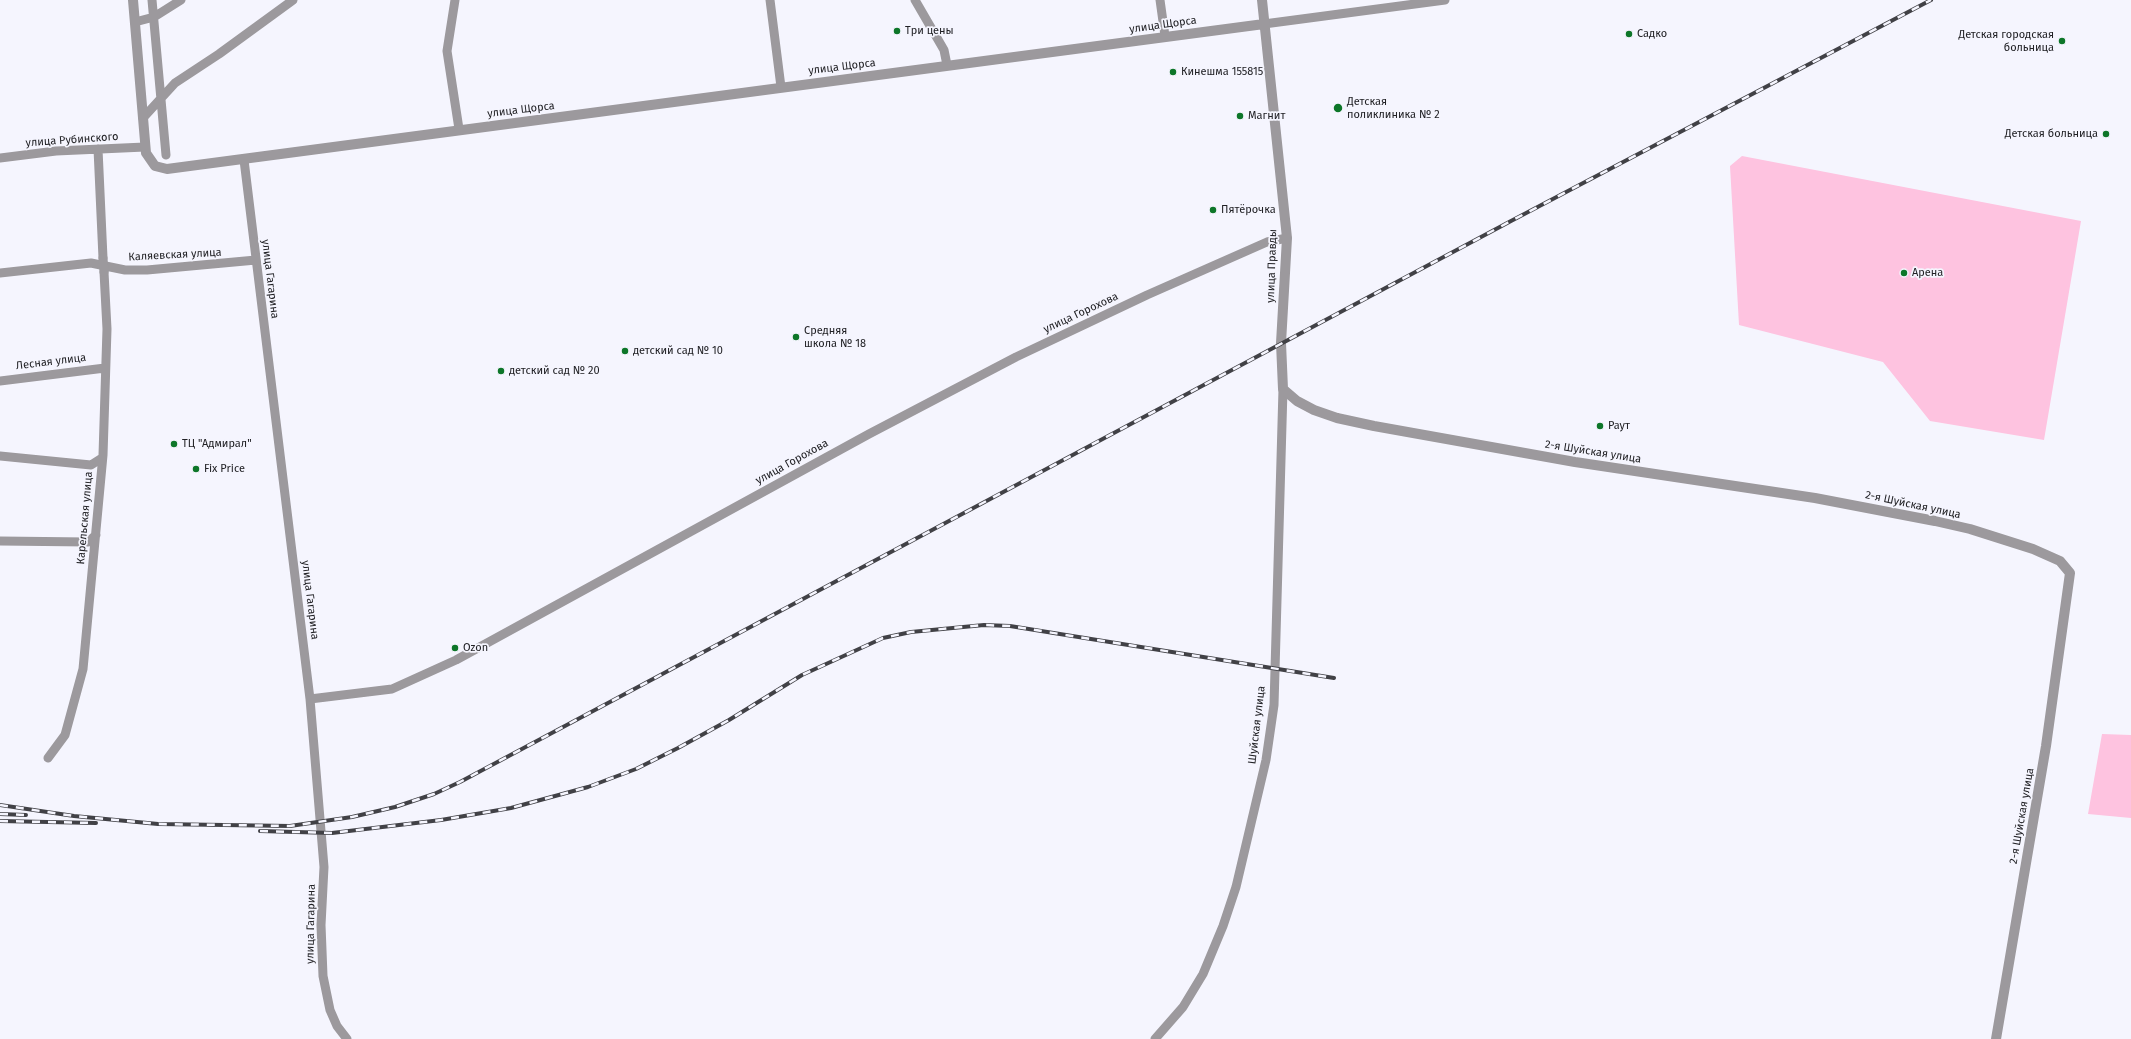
<!DOCTYPE html>
<meta charset="utf-8">
<style>
body{margin:0}
canvas{display:block;background:#f5f5fe}
</style>
<canvas width="2131" height="1039"></canvas>
<script>
const c = document.querySelector('canvas').getContext('2d');
c.lineJoin = 'round';
function paint(path, color) { c.fillStyle = color; c.fill(path, 'evenodd'); }
const shape = rows => new Path2D(rows.map(r => 'M' + r).join(''));
function stroke(path, color, width, dash) { c.strokeStyle = color; c.lineWidth = width; c.lineCap = dash ? 'butt' : 'round'; c.setLineDash(dash || []); c.stroke(path); }
function write(font, color, halo, rows, align = 'center') {
  c.font = font + ' "Fira Sans",sans-serif'; c.lineWidth = 3.5; c.setLineDash([]); c.textBaseline = 'middle'; c.strokeStyle = halo; c.fillStyle = color; for (const [text, x, y, turn = 0] of rows) {
    c.save(); c.translate(x, y); c.rotate((+turn || 0) * Math.PI / 180); c.textAlign = isNaN(turn) ? turn : align; if (halo) c.strokeText(text, 0, 0); c.fillText(text, 0, 0); c.restore();
  }
}
paint(shape([
 [1742,156,2081,221,2044,440,1930,421,1883,362,1739,325,1730,166],
 [2102,734,2131,735,2131,818,2088,814]
]), '#fec3e0');
stroke(shape([
 [152,0,166,155],
 [455,0,447,51,459,129],
 [770,0,781,87],
 [915,0,944,50,947,65],
 [1160,0,1165,36],
 [135,22,154,17,181,0],
 [1264,24,1445,0],
 [143,118,175,83,219,54,293,0],
 [98,149,103,258],
 [0,158,56,151,145,147],
 [244,160,310,699,324,867,321,925,323,976,330,1010,337,1026,347,1039],
 [0,273,91,263,125,270,147,270,256,260],
 [0,381,105,368],
 [0,456,91,465,102,458],
 [0,541,88,542,96,535],
 [310,699,392,689,456,660,869,434,1016,357,1147,295,1267,242,1287,238],
 [48,758,65,735,83,669,103,455,107,329,104,272],
 [1155,1039,1183,1007,1203,974,1223,926,1236,887,1266,760,1274,705,1283,389]
]), '#9c999d', 9);
stroke(shape([
 [133,0,146,153,155,166,167,169,1264,24],
 [1262,0,1287,238,1281,343,1283,389,1297,401,1314,410,1337,418,1374,426,1575,462,1815,498,1935,521,1970,529,2033,549,2060,561,2070,573,2046,746,1996,1039]
]), '#9c999d', 10);
const rail = shape([
 [0,805,74,816,158,824,290,826,352,817,395,807,434,794,460,782,1511,221,1931,0],
 [0,814,26,815],
 [0,821,96,823],
 [260,831,332,833,441,820,511,808,588,787,636,769,678,748,729,720,802,675,883,638,911,632,984,625,1010,626,1334,678]
]);
stroke(rail, '#414146', 4);
stroke(rail, '#f5f5fe', 2.5, [8]);
stroke(shape([
 [103,258,104,272]
]), '#9c999d', 9);
for (const [x, y, r, color] of [
 [897,31,4,"#0d7629"],
 [1629,34,4,"#0d7629"],
 [2062,41,4,"#0d7629"],
 [1173,72,4,"#0d7629"],
 [1338,108,5,"#0d7629"],
 [1240,116,4,"#0d7629"],
 [2106,134,4,"#0d7629"],
 [1213,210,4,"#0d7629"],
 [1904,273,4,"#0d7629"],
 [796,337,4,"#0d7629"],
 [625,351,4,"#0d7629"],
 [501,371,4,"#0d7629"],
 [1600,426,4,"#0d7629"],
 [174,444,4,"#0d7629"],
 [196,469,4,"#0d7629"],
 [455,648,4,"#0d7629"]
]) { const dot = new Path2D(); dot.arc(x, y, r, 0, 2 * Math.PI); c.fillStyle = color; c.fill(dot); stroke(dot, '#f5f5fe', 1.5); }
write('11px', '#212125', '#f5f5fe', [
 ["улица Щорса",1163,25,-8],
 ["улица Щорса",842,67,-7],
 ["улица Щорса",521,110,-7],
 ["улица Рубинского",72,140,-4],
 ["Каляевская улица",175,255,-3],
 ["улица Правды",1272,266,-88],
 ["улица Гагарина",270,279,83],
 ["улица Горохова",1081,313,-25],
 ["Лесная улица",51,362,-7],
 ["2-я Шуйская улица",1593,452,9],
 ["улица Горохова",792,462,-29],
 ["2-я Шуйская улица",1913,505,12],
 ["Карельская улица",85,518,-85],
 ["улица Гагарина",310,600,83],
 ["Шуйская улица",1257,725,-83],
 ["2-я Шуйская улица",2022,816,-80],
 ["улица Гагарина",311,924,-89]
]);
write('11px', '#212125', '#f5f5fe', [
 ["Три цены",905,31],
 ["Садко",1637,34],
 ["Детская городская",2054,35,"right"],
 ["больница",2054,48,"right"],
 ["Кинешма 155815",1181,72],
 ["Детская",1347,102],
 ["поликлиника № 2",1347,115],
 ["Магнит",1248,116],
 ["Детская больница",2098,134,"right"],
 ["Пятёрочка",1221,210],
 ["Арена",1912,273],
 ["Средняя",804,331],
 ["школа № 18",804,344],
 ["детский сад № 10",633,351],
 ["детский сад № 20",509,371],
 ["Раут",1608,426],
 ["ТЦ \"Адмирал\"",182,444],
 ["Fix Price",204,469],
 ["Ozon",463,648]
], 'left');
</script>
